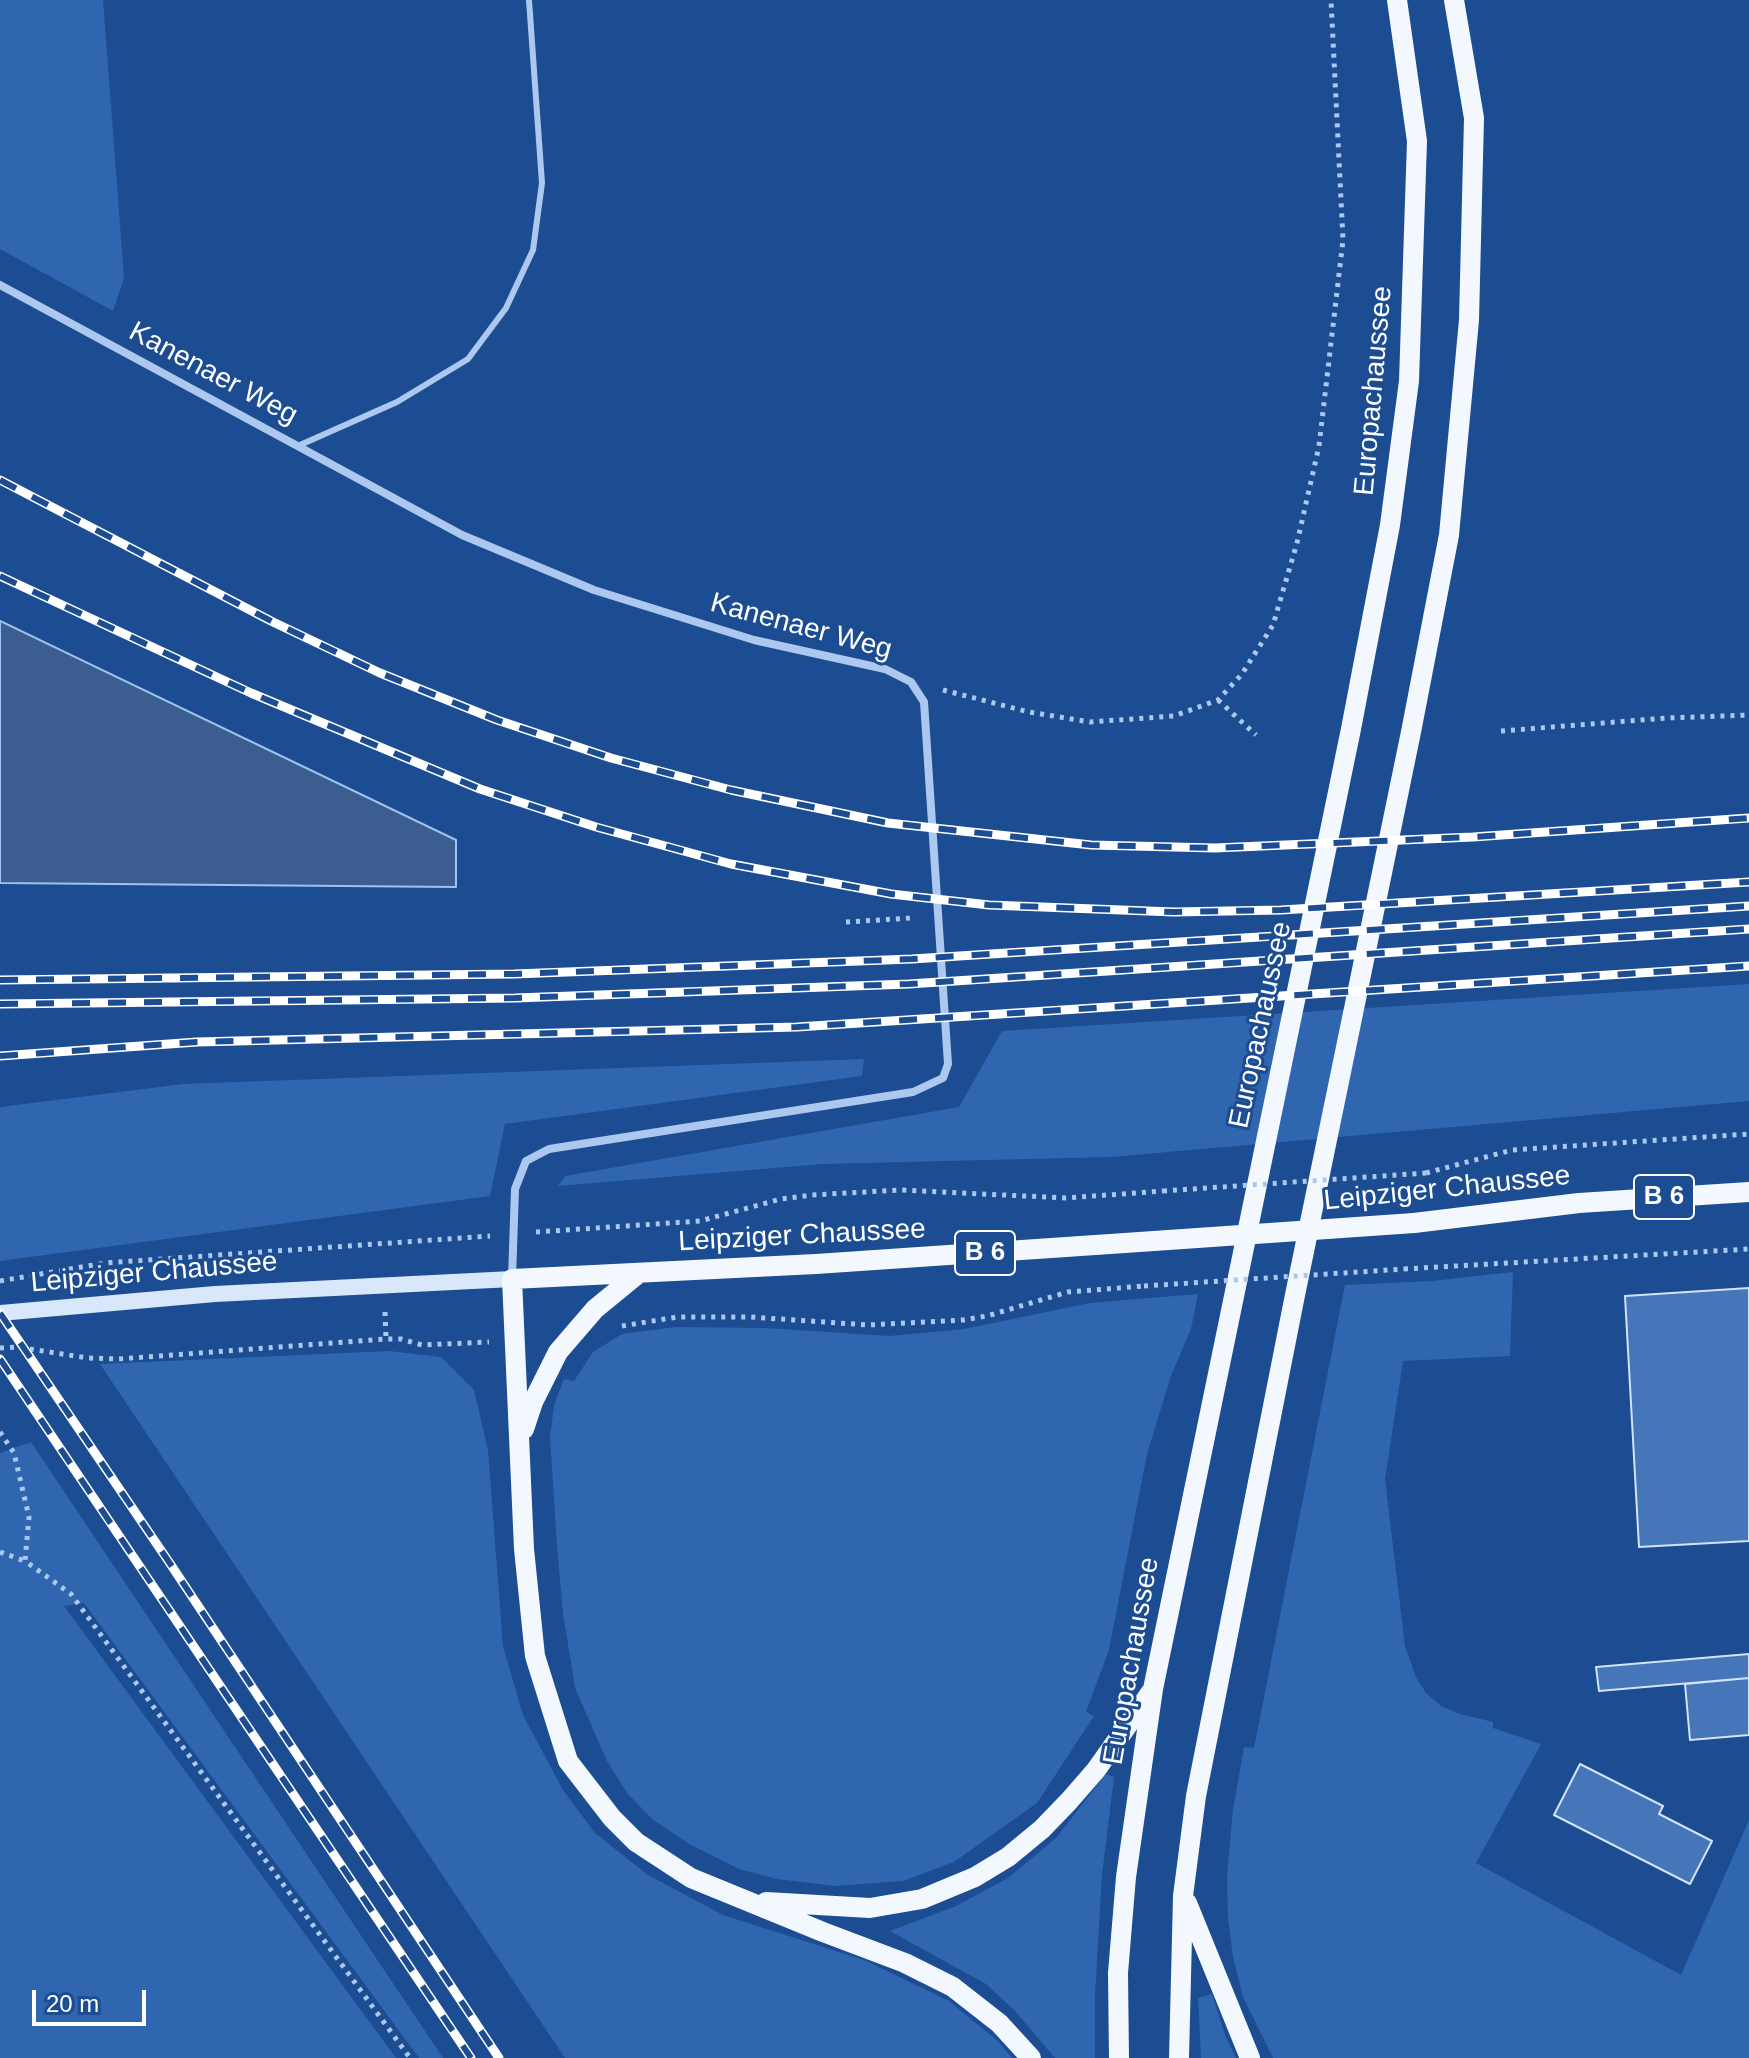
<!DOCTYPE html>
<style>
body{margin:0}
#map{position:relative;width:1749px;height:2058px;overflow:hidden;background:#1c4c91;font-family:Arial,sans-serif}
canvas{display:block}
.scale{position:absolute;left:32px;top:1990px;width:114px;height:36px;box-sizing:border-box;border:4px solid #fff;border-top:0;padding-left:10px;font-size:24px;line-height:28px;white-space:nowrap;color:#fff;-webkit-text-stroke:6px #1c4c91;paint-order:stroke}
</style>
<div id="map">
<canvas width="1749" height="2058"></canvas>
<div class="scale">20 m</div>
</div>
<script>
const c = document.querySelector('canvas').getContext('2d');
c.lineJoin = 'round';
function paint(path, color) { c.fillStyle = color; c.fill(path, 'evenodd'); }
const shape = rows => new Path2D(rows.map(r => 'M' + r).join(''));
function stroke(path, color, width, dash) { c.strokeStyle = color; c.lineWidth = width; c.lineCap = dash ? 'butt' : 'round'; c.setLineDash(dash || []); c.stroke(path); }
function write(font, color, halo, rows, align = 'center') {
  c.font = font + ' Arial,sans-serif'; c.lineWidth = 6; c.setLineDash([]); c.textBaseline = 'middle'; c.strokeStyle = halo; c.fillStyle = color; for (const [text, x, y, turn = 0] of rows) {
    c.save(); c.translate(x, y); c.rotate((+turn || 0) * Math.PI / 180); c.textAlign = isNaN(turn) ? turn : align; if (halo) c.strokeText(text, 0, 0); c.fillText(text, 0, 0); c.restore();
  }
}
paint(shape([
 [0,0,103,0,124,278,113,311,0,249],
 [1749,984,1749,1101,1111,1157,823,1164,558,1186,565,1176,959,1107,1002,1031],
 [864,1059,862,1076,505,1124,490,1196,0,1261,0,1107,183,1084],
 [1513,1272,1510,1356,1403,1361,1385,1479,1405,1646,1416,1677,1426,1693,1441,1706,1460,1714,1493,1722,1493,1728,1541,1744,1476,1863,1681,1975,1749,1820,1749,2058,1273,2058,1243,1997,1233,1957,1228,1918,1227,1876,1233,1810,1244,1747,1254,1748,1345,1285,1432,1281],
 [1198,1294,1191,1329,1171,1376,1147,1454,1109,1650,1086,1712,1094,1716,1037,1803,954,1862,903,1881,835,1886,777,1879,739,1869,689,1844,652,1819,627,1793,607,1761,575,1688,563,1613,557,1547,550,1437,554,1405,564,1379,574,1381,593,1352,622,1334,675,1327,766,1328,889,1336,964,1329,1090,1303],
 [389,1351,441,1357,474,1390,488,1450,503,1646,523,1715,563,1790,595,1833,648,1875,723,1915,864,1960,949,2001,998,2041,1012,2058,565,2058,100,1364],
 [31,1442,443,2058,419,2058,84,1603,64,1606,396,2058,0,2058,0,1453],
 [1106,1774,1114,1777,1102,1875,1095,1995,1095,2058,1055,2058,1015,2011,986,1984,890,1931,956,1906,1008,1878,1056,1838],
 [1212,1994,1225,2035,1236,2058,1201,2058,1198,1998]
]), '#2f66af');
const water = shape([
 [0,621,456,840,456,887,0,883,0,621]
]);
paint(water, '#3b5d8f');
stroke(water, '#9fc3f0', 2);
const building = shape([
 [1749,1288,1749,1541,1639,1547,1625,1296,1749,1288],
 [1749,1654,1749,1678,1599,1691,1596,1667,1749,1654],
 [1749,1678,1749,1735,1690,1740,1685,1684,1749,1678],
 [1580,1764,1663,1806,1659,1814,1712,1841,1690,1884,1554,1815,1580,1764]
]);
paint(building, '#4476b9');
stroke(building, '#d2e3fa', 2);
stroke(shape([
 [943,690,1029,712,1090,722,1174,716,1218,700,1242,674,1273,625,1297,543,1319,446,1343,240,1331,0],
 [1218,700,1256,735],
 [1501,731,1667,718,1749,715],
 [846,922,912,918],
 [1426,1173,1512,1150,1749,1134],
 [536,1232,700,1221,781,1199,812,1195,900,1190,1066,1198,1163,1191],
 [1404,1269,1749,1249],
 [0,1281,105,1263,490,1236],
 [385,1312,386,1339],
 [622,1326,677,1317,751,1317,868,1325,963,1320,987,1316,1068,1292,1144,1286],
 [0,1348,17,1347,88,1358,118,1359,386,1339,401,1339,422,1345,489,1342],
 [0,1432,14,1453,29,1517,25,1561,71,1594,410,2058],
 [0,1552,25,1561]
]), '#acc8ee', 5, [4, 6]);
stroke(shape([
 [300,445,397,402,468,359,506,308,533,250,542,183,529,0]
]), '#acc8ee', 6);
stroke(shape([
 [0,285,462,535,594,590,754,640,885,669,911,682,924,702,948,1064,943,1078,913,1092,549,1149,526,1161,515,1189,512,1279]
]), '#acc8ee', 8);
stroke(shape([
 [0,1313,215,1294,512,1279]
]), '#d9e7fa', 16);
stroke(shape([
 [1414,1223,1579,1203,1749,1192],
 [524,1429,533,1402,558,1352,595,1309,639,1273],
 [766,1902,870,1908,922,1899,975,1877,1008,1857,1042,1829,1069,1801,1096,1770,1151,1692],
 [1187,1903,1250,2058],
 [1031,2058,999,2023,953,1987,905,1963,823,1932,691,1878,636,1842,612,1818,568,1761,535,1656,524,1549,512,1279,816,1264,1154,1241],
 [1119,2058,1118,1973,1126,1877,1153,1689,1351,729,1390,525,1409,381,1417,141,1397,0],
 [1179,2058,1183,1896,1196,1796,1295,1295,1411,732,1449,535,1469,320,1474,118,1454,0]
]), '#f3f8ff', 20);
const rail = shape([
 [0,480,273,622,380,673,497,720,611,758,731,790,888,823,1091,845,1215,848,1473,837,1749,818],
 [0,576,251,693,480,789,596,827,731,864,891,894,989,905,1174,912,1281,910,1749,882],
 [0,980,514,974,912,959,1749,906],
 [0,1004,515,998,909,984,1749,929],
 [0,1056,197,1042,797,1027,1749,966],
 [0,1313,169,1562,499,2058],
 [0,1359,471,2058]
]);
stroke(rail, '#fff', 9);
stroke(rail, '#1c4c91', 6, [18]);
stroke(shape([
 [1163,1191,1426,1173],
 [1144,1286,1404,1269]
]), '#acc8ee', 5, [4, 6]);
stroke(shape([
 [1154,1241,1414,1223]
]), '#f3f8ff', 20);
for (const [x, y, w] of [
 [1664,1197,60],
 [985,1253,60]
]) { const box = new Path2D(); box.roundRect(x - w / 2, y - 22, w, 44, 6); c.fillStyle = '#1c4c91'; c.fill(box); stroke(box, '#fff', 2); }
write('bold 26px', '#fff', null, [
 ["B 6",1664,1197],
 ["B 6",985,1253]
]);
write('28px', '#fff', '#1c4c91', [
 ["Kanenaer Weg",213,374,28],
 ["Europachaussee",1374,391,-85],
 ["Kanenaer Weg",801,627,15],
 ["Europachaussee",1261,1025,-78],
 ["Leipziger Chaussee",1447,1189,-6],
 ["Leipziger Chaussee",802,1236,-3],
 ["Leipziger Chaussee",154,1273,-5],
 ["Europachaussee",1132,1661,-80]
]);
</script>
